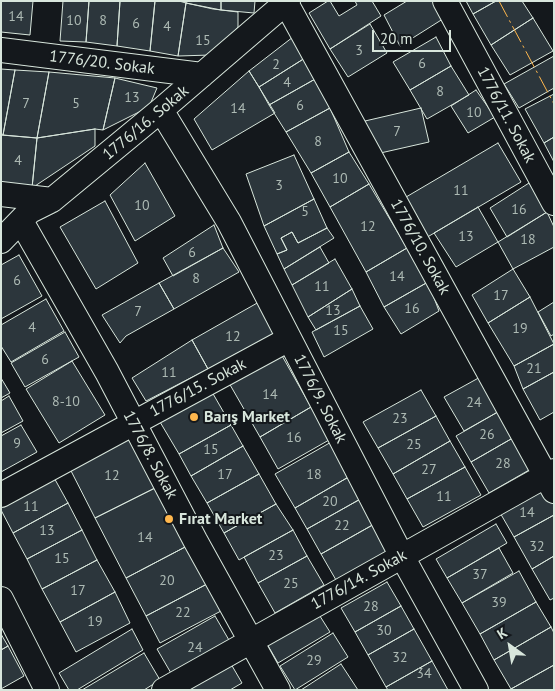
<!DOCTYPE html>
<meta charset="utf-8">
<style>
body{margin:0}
#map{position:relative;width:555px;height:691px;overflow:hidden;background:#14181c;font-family:"PT Sans",sans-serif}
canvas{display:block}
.frame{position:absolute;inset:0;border:2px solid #d8e6dc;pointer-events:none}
.north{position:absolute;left:485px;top:621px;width:50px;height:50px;-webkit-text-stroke:4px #14181c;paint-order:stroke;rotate:328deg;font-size:14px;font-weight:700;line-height:20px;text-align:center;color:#d8e6dc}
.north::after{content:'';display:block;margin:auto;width:18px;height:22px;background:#d8e6dc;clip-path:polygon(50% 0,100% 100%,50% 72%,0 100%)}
.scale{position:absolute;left:372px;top:30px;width:79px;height:22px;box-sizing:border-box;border:2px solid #d8e6dc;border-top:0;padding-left:6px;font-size:15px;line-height:18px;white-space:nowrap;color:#d8e6dc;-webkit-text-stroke:4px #14181c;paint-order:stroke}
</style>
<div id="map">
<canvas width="555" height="691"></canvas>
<div class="frame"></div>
<div class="north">K</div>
<div class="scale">20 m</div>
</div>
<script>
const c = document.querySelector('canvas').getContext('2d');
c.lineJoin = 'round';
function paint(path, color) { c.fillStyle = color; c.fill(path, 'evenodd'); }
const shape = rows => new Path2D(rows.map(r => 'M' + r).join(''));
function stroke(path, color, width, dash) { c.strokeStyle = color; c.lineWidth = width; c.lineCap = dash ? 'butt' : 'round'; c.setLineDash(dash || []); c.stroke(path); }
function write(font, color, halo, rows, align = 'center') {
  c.font = font + ' "PT Sans",sans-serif'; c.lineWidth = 4; c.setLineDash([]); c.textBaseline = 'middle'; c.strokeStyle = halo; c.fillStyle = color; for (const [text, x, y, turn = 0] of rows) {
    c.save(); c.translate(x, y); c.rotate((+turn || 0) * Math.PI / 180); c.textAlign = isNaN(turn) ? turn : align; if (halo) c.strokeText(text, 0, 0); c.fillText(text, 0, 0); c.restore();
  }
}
const building = shape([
 [1,1,33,1,30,35,1,32,1,1],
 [63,1,89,1,86,42,60,41,63,1],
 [89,1,120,1,117,46,86,42,89,1],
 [120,1,155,1,150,51,117,46,120,1],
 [155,1,179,1,186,3,178,56,150,51,155,1],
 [186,1,221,1,221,10,186,3,186,1],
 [221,1,255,1,254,13,221,10,221,1],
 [328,1,330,1,339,16,357,5,355,1,372,1,381,16,330,49,309,13,328,1],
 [407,1,437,1,446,17,400,46,384,15,407,1],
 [466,1,496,1,473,14,466,1],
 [496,1,522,1,533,18,491,45,473,14,496,1],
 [186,3,213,9,238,12,238,27,211,55,178,56,186,3],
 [533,18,553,51,510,75,491,45,533,18],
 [370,24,387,53,348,77,330,49,370,24],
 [293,37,305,58,259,87,249,71,293,37],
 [436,37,451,66,410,90,393,62,436,37],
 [554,56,554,88,519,108,504,84,554,56],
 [305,58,317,78,269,105,259,87,305,58],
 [451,66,469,95,427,119,410,90,451,66],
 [1,69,15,70,3,135,1,135,1,69],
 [15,70,49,72,37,138,3,135,15,70],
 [249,71,275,113,212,150,194,119,249,71],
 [49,72,115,78,103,130,95,129,37,138,49,72],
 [115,78,157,88,149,107,103,130,115,78],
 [317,78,330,108,286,132,269,105,317,78],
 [476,90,495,117,468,133,451,106,476,90],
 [554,94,554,137,544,143,525,109,554,94],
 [330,108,349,152,311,173,286,132,330,108],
 [421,108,429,142,376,154,365,121,421,108],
 [95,129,95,146,32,188,37,138,95,129],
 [1,135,37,138,32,188,1,184,1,135],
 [554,137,554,162,544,143,554,137],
 [498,143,521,182,424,239,401,200,498,143],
 [349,152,369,184,330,207,311,173,349,152],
 [294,155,314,199,264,226,246,174,294,155],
 [145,163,175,216,135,241,110,195,145,163],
 [529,183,547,212,507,237,490,208,529,183],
 [369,184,407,248,366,272,330,207,369,184],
 [314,199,327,228,298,243,292,232,281,238,287,250,277,254,264,226,314,199],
 [105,201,138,263,96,289,60,227,105,201],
 [478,207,498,242,456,267,434,233,478,207],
 [547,212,554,227,554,247,513,269,498,242,547,212],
 [214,225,223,248,173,276,163,258,214,225],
 [327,228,334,238,284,269,277,254,287,250,281,238,292,232,298,243,327,228],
 [320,247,329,263,292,285,284,269,320,247],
 [223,248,239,272,174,309,159,283,223,248],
 [407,248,428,282,384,307,366,272,407,248],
 [19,255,42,296,1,319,1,265,19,255],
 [335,259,352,289,308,317,292,285,335,259],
 [513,269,530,297,488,323,472,295,513,269],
 [428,282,439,311,401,334,384,307,428,282],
 [159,283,174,309,126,336,120,343,102,315,159,283],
 [352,289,360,306,316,330,308,317,352,289],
 [530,297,554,344,514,366,488,323,530,297],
 [46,299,64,331,11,362,1,346,1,325,46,299],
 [259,302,275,333,208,369,192,340,259,302],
 [554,302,554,334,551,336,538,312,554,302],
 [360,306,373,329,324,357,312,332,360,306],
 [65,332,79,357,25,387,11,363,65,332],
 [192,340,208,369,146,401,132,378,192,340],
 [554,344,554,372,523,389,514,366,554,344],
 [281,354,311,407,260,437,229,383,281,354],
 [72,361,105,415,59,443,26,389,72,361],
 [554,372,554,412,540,420,523,389,554,372],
 [484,375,503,409,464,431,444,397,484,375],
 [1,378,10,393,1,398,1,378],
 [421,390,436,416,378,448,363,422,421,390],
 [212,392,231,425,179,454,160,422,212,392],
 [9,396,23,421,1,433,1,401,9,396],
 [311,407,329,440,278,469,260,437,311,407],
 [503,409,518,435,471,462,456,436,503,409],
 [436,416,450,441,393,474,378,448,436,416],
 [21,425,37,452,1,472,1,436,21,425],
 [231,425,243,446,191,476,179,454,231,425],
 [129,434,157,487,95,518,68,465,129,434],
 [518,435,536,466,489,493,471,462,518,435],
 [333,441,352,475,295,508,275,474,333,441],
 [450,441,465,467,407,499,393,474,450,441],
 [243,446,259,474,207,503,191,476,243,446],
 [465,467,481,495,423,527,407,499,465,467],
 [52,474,68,503,13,533,1,510,1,501,52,474],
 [259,474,276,504,224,533,207,503,259,474],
 [352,475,364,497,307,529,295,508,352,475],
 [543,486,554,505,554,515,514,537,499,511,543,486],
 [157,487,187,546,126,578,95,518,157,487],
 [364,497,378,522,321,554,307,529,364,497],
 [68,503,82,530,27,559,13,533,68,503],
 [276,504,293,530,239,560,224,533,276,504],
 [554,515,554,556,532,569,514,537,554,515],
 [376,523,395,556,340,587,321,554,376,523],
 [496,524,507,543,447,578,436,559,496,524],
 [82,530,97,560,42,589,27,559,82,530],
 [293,530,307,556,258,583,244,557,293,530],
 [187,546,207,584,146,616,126,578,187,546],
 [499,548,513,573,462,603,447,578,499,548],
 [307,556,324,585,275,613,258,583,307,556],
 [554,556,554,598,550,600,532,569,554,556],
 [97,560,115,592,60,622,42,589,97,560],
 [519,571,536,602,480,634,462,603,519,571],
 [387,582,401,606,355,632,341,608,387,582],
 [207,584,221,611,160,643,146,616,207,584],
 [115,592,130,623,76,652,60,622,115,592],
 [536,602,551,627,494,660,480,634,536,602],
 [401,606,414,629,368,655,355,632,401,606],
 [318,613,330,632,278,663,267,644,318,613],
 [215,616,233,647,175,680,157,649,215,616],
 [551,627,554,633,554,665,511,689,494,660,551,627],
 [132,629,143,650,77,690,69,690,59,673,132,629],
 [414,629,432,661,386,687,368,655,414,629],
 [333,633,348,657,295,690,280,666,333,633],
 [1,634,8,646,1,650,1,634],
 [8,646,24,676,1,689,1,650,8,646],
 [144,653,160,680,144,690,82,690,144,653],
 [432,661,448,690,388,690,386,687,432,661],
 [231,664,242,683,230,690,187,690,231,664],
 [341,664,358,690,301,690,341,664],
 [554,665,554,690,511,690,511,689,554,665]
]);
paint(building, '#2c363c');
stroke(building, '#d8e6dc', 1);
const street = shape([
 [445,1,554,203],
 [286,3,554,491],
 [1,50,202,75],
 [161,110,229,222,398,549,476,690],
 [1,194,52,200],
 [21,221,107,372,195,540,278,690],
 [1,241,30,211,52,200,161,110,288,1],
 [1,495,289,339],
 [1,599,47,690],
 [164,690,554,471]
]);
stroke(street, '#d8e6dc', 26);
stroke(street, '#14181c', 24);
stroke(shape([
 [499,1,554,104]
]), '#ffb74d', 1, [18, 4, 2.5, 4]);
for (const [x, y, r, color] of [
 [194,417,5,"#ffb74d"],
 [169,519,5,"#ffb74d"]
]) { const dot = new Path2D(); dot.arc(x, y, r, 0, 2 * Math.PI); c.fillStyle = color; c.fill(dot); stroke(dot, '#14181c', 2); }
write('14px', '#adbab4', null, [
 ["14",16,17],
 ["10",74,21],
 ["8",103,21],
 ["6",136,24],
 ["4",167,27],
 ["15",203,41],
 ["3",359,51],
 ["6",422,64],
 ["2",276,65],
 ["4",287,83],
 ["8",440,92],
 ["13",132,98],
 ["7",26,104],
 ["5",76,104],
 ["6",300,106],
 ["14",238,109],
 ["10",474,113],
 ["7",397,132],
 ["8",318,142],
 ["4",18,161],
 ["10",340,179],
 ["3",279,186],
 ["11",461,191],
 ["10",142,206],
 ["16",519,210],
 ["5",305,212],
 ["12",368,227],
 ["13",466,237],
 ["18",528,240],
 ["6",192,253],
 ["14",397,277],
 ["8",196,279],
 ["6",17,281],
 ["11",322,287],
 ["17",501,296],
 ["16",412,309],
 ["13",333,311],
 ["7",138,312],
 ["4",32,328],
 ["19",520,329],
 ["15",341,331],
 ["12",233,337],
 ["6",45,360],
 ["21",534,369],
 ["11",169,373],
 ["14",270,395],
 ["8-10",66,402],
 ["24",474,403],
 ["23",400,419],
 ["26",487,435],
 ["16",294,438],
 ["9",17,444],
 ["25",414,445],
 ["15",211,450],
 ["28",503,464],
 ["27",429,470],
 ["17",225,475],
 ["18",314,475],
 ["12",112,476],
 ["11",444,497],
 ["20",330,502],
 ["11",31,507],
 ["14",527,513],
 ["22",342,526],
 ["13",47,531],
 ["14",145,538],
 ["32",537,547],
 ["23",276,556],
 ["15",62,559],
 ["37",480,575],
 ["20",167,581],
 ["25",291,584],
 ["17",78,591],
 ["39",499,603],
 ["28",371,607],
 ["22",183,613],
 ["19",95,622],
 ["30",384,631],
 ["24",195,648],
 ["32",400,658],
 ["29",314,661],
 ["34",424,674]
]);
write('16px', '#d8e6dc', '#14181c', [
 ["1776/20. Sokak",102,63,7],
 ["1776/11. Sokak",506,115,62],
 ["1776/16. Sokak",146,123,-40],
 ["1776/10. Sokak",420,247,61],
 ["1776/15. Sokak",198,388,-28],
 ["1776/9. Sokak",320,399,63],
 ["1776/8. Sokak",150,455,62],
 ["1776/14. Sokak",359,580,-29]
]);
write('bold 16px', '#d8e6dc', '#14181c', [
 ["Barış Market",204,417],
 ["Fırat Market",179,519]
], 'left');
</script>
